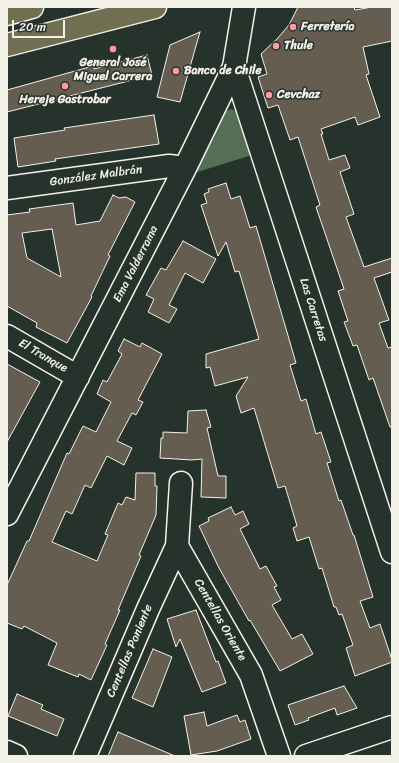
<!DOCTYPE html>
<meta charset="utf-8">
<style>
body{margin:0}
#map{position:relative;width:399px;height:763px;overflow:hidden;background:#26332d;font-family:Sriracha,sans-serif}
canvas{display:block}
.frame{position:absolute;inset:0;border:8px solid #f4f1e8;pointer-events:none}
.scale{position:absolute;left:12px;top:20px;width:53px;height:18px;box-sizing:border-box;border:2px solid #f4f1e8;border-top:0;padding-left:5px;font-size:12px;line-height:14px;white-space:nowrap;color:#f4f1e8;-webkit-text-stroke:3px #26332d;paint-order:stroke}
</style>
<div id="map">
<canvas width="399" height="763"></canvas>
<div class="frame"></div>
<div class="scale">20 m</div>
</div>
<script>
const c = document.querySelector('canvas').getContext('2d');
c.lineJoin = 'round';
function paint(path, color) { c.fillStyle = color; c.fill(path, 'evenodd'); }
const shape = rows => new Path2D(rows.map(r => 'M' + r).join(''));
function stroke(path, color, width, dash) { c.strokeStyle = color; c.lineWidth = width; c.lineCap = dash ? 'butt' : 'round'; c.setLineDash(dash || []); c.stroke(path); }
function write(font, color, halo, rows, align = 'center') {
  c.font = font + ' Sriracha,sans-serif'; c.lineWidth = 3; c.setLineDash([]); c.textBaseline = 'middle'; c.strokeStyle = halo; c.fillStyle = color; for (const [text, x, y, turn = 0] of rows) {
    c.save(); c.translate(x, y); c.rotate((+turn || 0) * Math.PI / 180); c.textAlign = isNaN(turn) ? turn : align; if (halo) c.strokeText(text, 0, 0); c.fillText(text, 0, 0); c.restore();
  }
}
paint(shape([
 [231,109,234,110,240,116,252,155,191,174,224,112]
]), '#546f55');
const building = shape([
 [298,7,354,7,355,10,372,7,392,7,392,41,363,47,369,74,366,75,380,117,358,125,355,117,321,129,323,134,321,134,329,160,345,155,350,168,340,172,354,214,346,217,364,267,392,258,392,272,374,278,389,320,379,323,388,348,392,347,392,427,390,427,373,378,369,380,357,345,353,346,344,322,348,321,338,291,344,289,316,207,320,205,298,137,290,140,278,105,268,108,258,77,267,74,261,54,277,39,289,25,298,7],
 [200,32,180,102,157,97,170,45,200,32],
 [147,55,152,75,7,112,7,90,93,66,94,69,147,55],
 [154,115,159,144,55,159,56,161,18,167,14,138,65,130,64,128,154,115],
 [226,183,231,199,240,196,250,228,256,226,296,363,290,365,301,401,306,399,316,434,321,432,331,462,327,463,339,501,341,500,353,535,354,535,373,597,360,601,370,628,380,624,392,660,392,662,355,676,346,648,353,645,342,614,339,615,336,607,334,607,322,568,319,569,309,537,297,541,293,528,297,526,285,486,278,488,254,408,241,413,236,396,248,377,215,386,210,367,206,368,206,354,259,339,239,271,235,272,226,242,218,256,201,205,207,203,204,194,209,192,208,189,226,183],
 [113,195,119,198,126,197,135,202,108,255,110,256,91,296,92,297,67,343,36,327,37,323,7,306,7,215,30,212,29,209,73,203,76,225,100,221,113,195],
 [52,229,61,277,27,258,22,233,52,229],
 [183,241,216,259,203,283,185,273,169,305,177,309,169,323,148,312,154,299,146,295,161,268,166,270,183,241],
 [124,339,140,347,142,343,162,354,138,400,143,402,136,415,132,413,117,441,132,448,124,465,107,456,91,488,85,485,72,514,66,511,52,542,97,561,108,535,105,534,118,503,122,505,126,497,135,500,136,473,155,473,155,486,157,486,156,515,139,555,141,556,118,610,120,610,105,644,107,645,91,680,79,674,78,677,48,665,57,643,24,626,22,629,7,623,7,585,27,541,29,541,67,453,69,454,83,426,96,432,111,402,97,394,103,380,107,382,122,354,118,351,124,339],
 [7,364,40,382,7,442,7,364],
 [206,410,211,427,207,428,218,476,226,476,226,498,201,497,202,459,192,460,160,458,161,438,163,438,163,432,187,433,188,411,206,410],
 [231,507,235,515,243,511,249,524,240,529,260,569,266,566,277,586,274,587,281,600,272,605,292,639,302,634,313,654,280,671,250,620,249,621,219,568,199,526,209,521,208,518,231,507],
 [196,610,216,662,218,661,226,683,202,692,180,639,176,647,167,619,196,610],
 [153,649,172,657,153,707,132,698,153,649],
 [344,686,357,708,337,715,335,708,308,718,309,720,295,725,288,705,344,686],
 [17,694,43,705,41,709,64,719,57,736,8,716,17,694],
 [204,712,207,726,237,715,240,722,245,720,251,739,217,751,191,755,184,716,204,712],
 [118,732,175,756,108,756,118,732]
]);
paint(building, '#655d4f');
stroke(building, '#f4f1e8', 1);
const minor = shape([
 [234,67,392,552],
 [7,188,169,166,185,168],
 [7,336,78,377],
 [181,483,177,546,251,675,279,756],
 [7,514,185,168,234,67,244,7],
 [7,752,16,756],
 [85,756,148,609,177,546],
 [306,756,392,727]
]);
const major = shape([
 [7,14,32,7],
 [7,45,155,7]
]);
stroke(minor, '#f4f1e8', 25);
stroke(major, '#f4f1e8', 25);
stroke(minor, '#26332d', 22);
stroke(major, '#716f52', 22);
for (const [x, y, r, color] of [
 [293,27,4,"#ff9aa2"],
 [276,46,4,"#ff9aa2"],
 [113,49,4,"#ff9aa2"],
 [176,71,4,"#ff9aa2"],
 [65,86,4,"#ff9aa2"],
 [269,95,4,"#ff9aa2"]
]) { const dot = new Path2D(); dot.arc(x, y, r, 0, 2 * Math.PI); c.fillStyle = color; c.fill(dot); stroke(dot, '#26332d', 1.5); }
write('bold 12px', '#f4f1e8', '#26332d', [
 ["Ferretería",301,27],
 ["Thule",284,46],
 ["General José",113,63,"center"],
 ["Miguel Carrera",113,77,"center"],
 ["Banco de Chile",184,71],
 ["Cevchaz",277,95],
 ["Hereje Gastrobar",65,100,"center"]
], 'left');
write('12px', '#f4f1e8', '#26332d', [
 ["González Malbrán",96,176,-8],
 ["Ema Valderrama",136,264,-63],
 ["Las Carretas",313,310,72],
 ["El Tranque",43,356,30],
 ["Centellas Oriente",220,620,60],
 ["Centellas Poniente",130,651,-67]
]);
</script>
